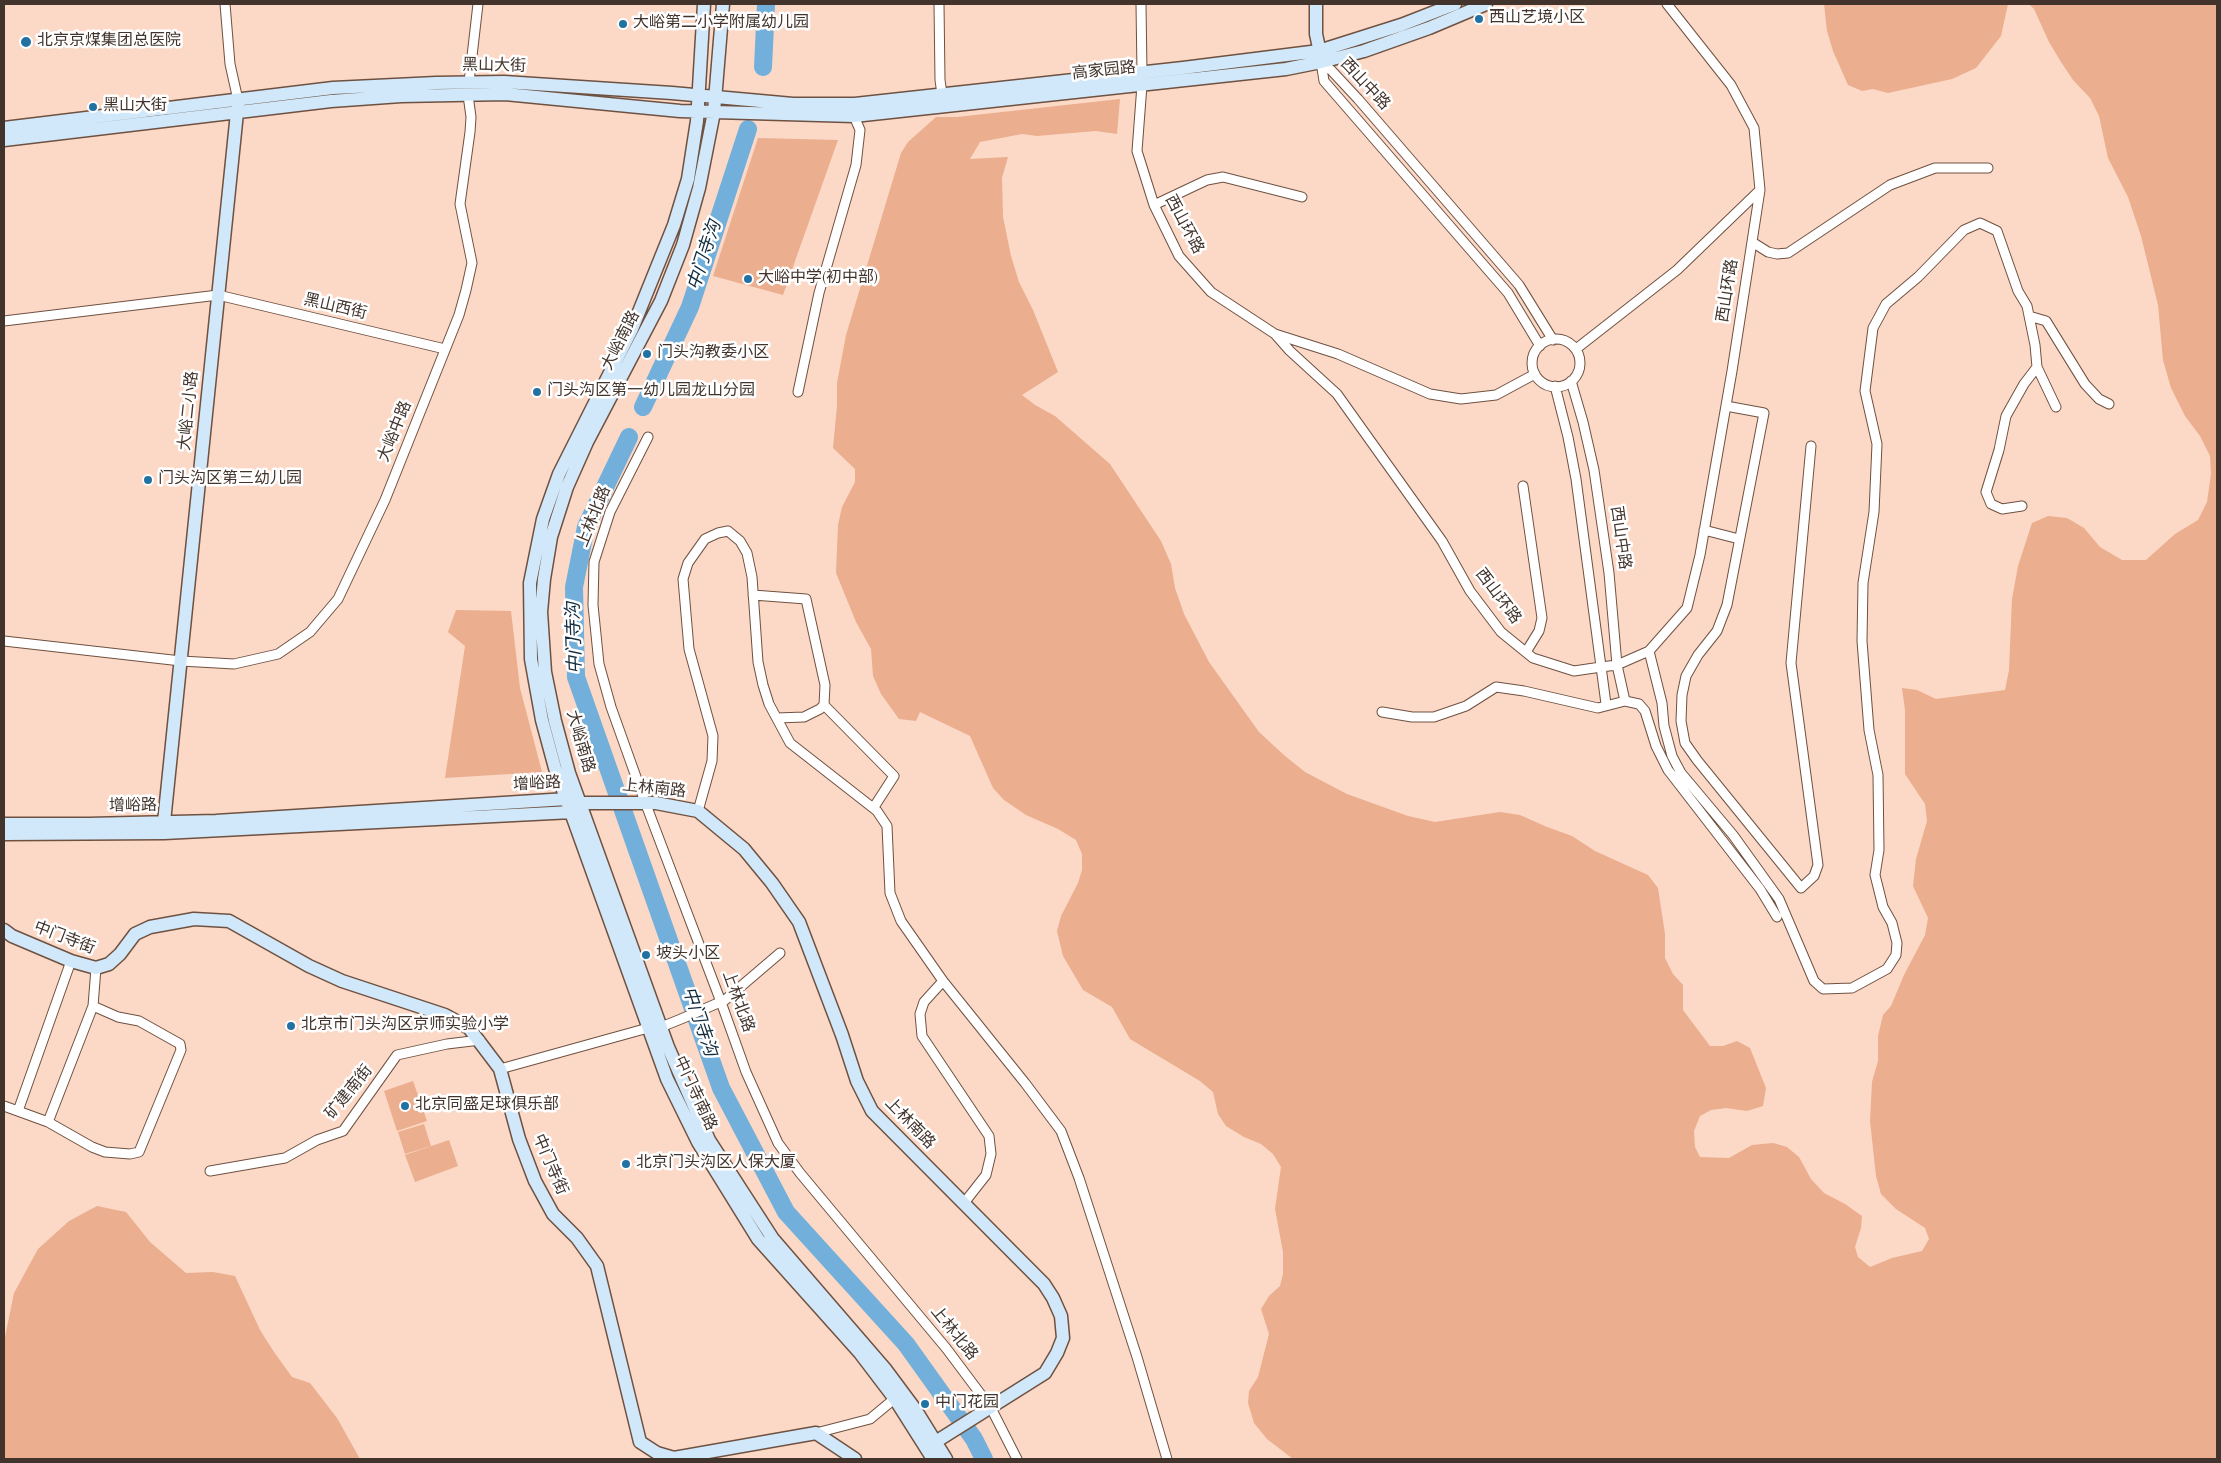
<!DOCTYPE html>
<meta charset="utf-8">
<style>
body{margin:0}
#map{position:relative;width:2221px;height:1463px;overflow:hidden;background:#fcd8c6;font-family:Spectral,serif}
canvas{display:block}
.frame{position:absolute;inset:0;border:5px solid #42342d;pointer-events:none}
</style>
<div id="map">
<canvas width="2221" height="1463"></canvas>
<div class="frame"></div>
</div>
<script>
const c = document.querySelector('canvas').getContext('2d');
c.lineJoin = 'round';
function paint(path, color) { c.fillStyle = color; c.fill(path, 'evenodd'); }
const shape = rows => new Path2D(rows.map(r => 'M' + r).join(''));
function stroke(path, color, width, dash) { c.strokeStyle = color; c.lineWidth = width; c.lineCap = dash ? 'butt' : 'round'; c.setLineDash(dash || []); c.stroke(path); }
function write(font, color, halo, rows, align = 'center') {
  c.font = font + ' Spectral,"Noto Sans SC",serif'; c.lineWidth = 5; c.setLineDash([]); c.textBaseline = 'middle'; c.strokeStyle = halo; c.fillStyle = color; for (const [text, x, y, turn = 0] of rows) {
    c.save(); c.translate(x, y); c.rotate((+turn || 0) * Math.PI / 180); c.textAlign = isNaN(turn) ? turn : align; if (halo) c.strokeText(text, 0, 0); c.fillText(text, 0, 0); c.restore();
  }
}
paint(shape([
 [1824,4,2008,4,2001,36,1976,68,1952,79,1888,93,1873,89,1862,91,1848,85,1833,51,1827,31],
 [2029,4,2217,4,2217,1459,1293,1459,1267,1439,1254,1423,1248,1403,1249,1391,1258,1377,1269,1334,1261,1309,1269,1296,1280,1286,1283,1274,1283,1252,1275,1209,1281,1167,1273,1154,1261,1144,1244,1137,1226,1126,1218,1114,1213,1092,1200,1081,1130,1039,1112,1007,1083,990,1063,956,1057,931,1061,916,1078,883,1082,870,1082,854,1076,840,1058,829,1026,815,1004,800,993,788,970,736,920,712,916,721,899,719,881,694,873,676,871,649,856,622,836,573,838,525,842,507,855,482,855,469,833,448,837,406,837,383,846,335,901,153,908,142,936,117,957,117,1120,99,1117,134,1096,131,1037,136,1022,134,980,142,970,159,1008,157,1002,178,1003,217,1011,256,1019,282,1033,310,1058,372,1022,395,1035,405,1055,416,1110,464,1161,541,1171,564,1175,588,1184,614,1209,662,1259,732,1285,756,1305,772,1347,794,1408,816,1435,822,1500,812,1520,815,1547,827,1572,836,1595,851,1648,875,1658,888,1665,934,1665,958,1673,974,1683,985,1683,1010,1710,1046,1723,1046,1737,1041,1750,1048,1766,1088,1763,1106,1747,1111,1726,1108,1711,1110,1700,1116,1694,1131,1695,1147,1700,1157,1729,1158,1752,1145,1773,1143,1787,1147,1799,1157,1811,1179,1824,1193,1845,1204,1862,1216,1861,1228,1855,1247,1858,1257,1870,1267,1892,1258,1922,1251,1929,1239,1925,1228,1896,1209,1881,1194,1876,1176,1870,1121,1872,1082,1878,1061,1878,1036,1883,1015,1891,1006,1904,975,1925,935,1928,918,1913,886,1916,859,1927,821,1925,804,1905,774,1905,710,1902,688,1917,690,1936,699,2005,690,2009,670,2012,599,2018,566,2032,523,2048,516,2067,518,2084,528,2100,547,2122,560,2146,560,2175,534,2198,520,2207,502,2211,474,2210,456,2200,436,2185,416,2171,388,2163,360,2158,305,2141,236,2128,197,2108,158,2099,116,2090,98,2073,80,2061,62,2049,42,2034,9],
 [758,138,838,140,783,295,713,276],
 [456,610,511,611,520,688,542,772,445,778,465,646,448,632],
 [413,1081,427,1121,397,1131,384,1091],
 [424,1124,431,1146,405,1154,398,1132],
 [449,1140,458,1166,415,1182,405,1155],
 [97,1206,126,1212,150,1242,186,1273,213,1272,235,1276,260,1330,274,1352,292,1377,310,1383,337,1418,360,1459,4,1459,4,1342,14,1293,38,1249,69,1221]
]), '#ebae8e');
stroke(shape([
 [763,67,766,4],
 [643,407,690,307,748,129],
 [629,437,586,527,574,587,576,677,721,1088,786,1212,906,1344,974,1439,984,1459]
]), '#72afda', 18);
const street = shape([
 [225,4,230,64,238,100],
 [939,4,940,80,942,94],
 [1141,4,1142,73],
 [1321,62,1331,70,1358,99,1519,285,1553,340],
 [1321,62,1324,81,1508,293,1540,346],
 [469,82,478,4],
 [1142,85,1137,151,1154,205,1179,256,1211,292,1275,334,1290,351,1337,394,1442,541,1470,591,1501,632,1533,658,1574,671,1601,667,1617,665,1649,651,1687,608,1700,555,1732,371,1760,190,1754,128,1731,85,1667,4],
 [1154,205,1207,180,1223,177,1302,197],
 [1752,242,1768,252,1777,254,1788,253,1890,185,1935,168,1988,168],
 [2029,316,2046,321,2085,384,2099,399,2109,404],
 [4,321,218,295,445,349],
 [1275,334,1338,354,1430,394,1461,399,1496,395,1535,374],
 '1532 363a24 24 0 1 1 48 0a24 24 0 1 1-48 0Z',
 [1576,349,1677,270,1760,190],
 [2037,367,2056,407],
 [1571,381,1583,422,1594,470,1609,573,1617,665,1625,701],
 [1555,386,1568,437,1576,479,1606,704],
 [798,392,819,293,856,165,860,130,854,116],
 [1726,406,1764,413,1727,605,1717,631,1698,655,1686,676,1682,695,1681,721,1685,743,1697,760,1801,888,1814,876,1818,865,1791,663,1811,446],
 [648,437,610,512,594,562,593,605,599,664,611,707,645,802,721,1002,746,1072,778,1143,800,1173,946,1348,991,1408,1017,1459],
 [1523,486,1542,618,1539,631,1526,652],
 [1704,530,1739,539],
 [753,595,806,599,825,685,824,705,820,709,804,717,777,718],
 [4,641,181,661,234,664,278,654,310,632,338,599,385,500,459,315,466,290,472,263,460,204,470,132,471,117,468,95],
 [1649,651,1662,703,1664,726,1672,756,1681,773,1733,835,1779,899,1814,981,1823,989,1852,988,1887,969,1896,955,1897,943,1892,923,1883,907,1875,875,1879,850,1878,775,1869,730,1862,641,1863,583,1874,512,1877,444,1865,391,1873,328,1886,304,1918,277,1964,230,1980,223,1997,231,2018,291,2027,306,2035,345,2037,367,2024,384,2006,416,1999,450,1986,492,1991,504,2002,509,2022,506],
 [824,705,894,776,874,807],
 [1382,712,1412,717,1434,717,1466,706,1496,687,1524,691,1598,708,1625,701,1639,704,1645,711,1656,746,1668,770,1760,889,1777,917],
 [698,811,712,761,713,736,689,649,683,579,688,563,705,539,718,533,728,531,740,541,747,553,752,577,758,662,763,685,769,704,790,743,877,811,887,826,890,893,901,921,943,981,1025,1083,1061,1131,1079,1178,1137,1357,1167,1459],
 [943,981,924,1002,920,1014,922,1036,989,1136,991,1154,986,1175,964,1203],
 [93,1006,118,1017,139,1021,180,1044,181,1050,139,1152,130,1154,105,1152,92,1147,48,1122,93,1006,96,968],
 [500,1069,648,1028,661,1027,681,1019,725,1000,780,953],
 [4,1106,48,1122],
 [18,1111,71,961],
 [210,1171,285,1158,317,1140,343,1131,397,1055,447,1044,480,1040],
 [816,1433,870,1419,899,1395]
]);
const secondary = shape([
 [704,4,697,121,688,179,674,225,632,329,559,474,543,519,530,583,531,659,542,720,555,768,667,1079,698,1142,758,1239,860,1353,895,1399,933,1459],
 [723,4,714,112,699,188,683,245,661,301,587,442,567,487,551,537,544,579,541,612,545,672,555,721,569,773,668,1047,709,1140,773,1239,886,1370,915,1409,946,1459],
 [1316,4,1316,34,1321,57],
 [4,128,333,88,436,83,504,82,672,93,793,104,855,104,1183,68,1319,51,1401,25,1455,4],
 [4,140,331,101,401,96,505,94,680,111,854,116,1286,69,1321,62,1364,51,1429,28,1486,4],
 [164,822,238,103],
 [4,824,89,824,216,821,567,799,581,803,656,803,698,811,744,849,772,883,799,922,842,1035,857,1081,872,1111,1044,1284,1053,1298,1061,1316,1063,1338,1057,1353,1045,1373,929,1446],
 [4,834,164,833,572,812,577,806],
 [4,930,12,936,71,961,96,968,109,964,120,954,135,934,150,927,194,919,229,921,309,966,342,981,445,1015,469,1028,500,1069,519,1139,535,1181,553,1214,577,1238,597,1266,640,1442,657,1453,674,1458,816,1433,855,1459]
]);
stroke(street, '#6f5141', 11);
stroke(secondary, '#6f5141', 15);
stroke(street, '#fff', 9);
stroke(secondary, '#d0e8f9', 12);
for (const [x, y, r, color] of [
 [1479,19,5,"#2172a3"],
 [623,24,5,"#2172a3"],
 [26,42,6,"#2172a3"],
 [93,107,5,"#2172a3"],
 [748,279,5,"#2172a3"],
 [647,354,5,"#2172a3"],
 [537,392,5,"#2172a3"],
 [148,480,5,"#2172a3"],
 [646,955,5,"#2172a3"],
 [291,1026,5,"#2172a3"],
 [405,1106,5,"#2172a3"],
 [626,1164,5,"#2172a3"],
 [925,1404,5,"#2172a3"]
]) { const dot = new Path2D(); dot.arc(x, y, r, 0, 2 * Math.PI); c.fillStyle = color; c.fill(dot); stroke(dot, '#fff', 2); }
write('16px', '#42342d', '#fff', [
 ["西山艺境小区",1489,19],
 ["大峪第二小学附属幼儿园",633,24],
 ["北京京煤集团总医院",37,42],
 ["黑山大街",103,107],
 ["大峪中学(初中部)",758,279],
 ["门头沟教委小区",657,354],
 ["门头沟区第一幼儿园龙山分园",547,392],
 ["门头沟区第三幼儿园",158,480],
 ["坡头小区",656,955],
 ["北京市门头沟区京师实验小学",301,1026],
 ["北京同盛足球俱乐部",415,1106],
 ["北京门头沟区人保大厦",636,1164],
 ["中门花园",935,1404]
], 'left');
write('16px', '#42342d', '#fff', [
 ["黑山大街",494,67,1],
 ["高家园路",1104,72,-6],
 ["西山中路",1364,85,47],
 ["西山环路",1183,225,62],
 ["西山环路",1729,291,-81],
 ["黑山西街",335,308,13],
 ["大峪南路",622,341,-63],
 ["大峪二小路",190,411,-84],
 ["大峪中路",396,432,-68],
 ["上林北路",595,517,-68],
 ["西山中路",1619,538,82],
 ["西山环路",1497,597,53],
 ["大峪南路",579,742,74],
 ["增峪路",537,785,-3],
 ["上林南路",654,790,6],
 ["增峪路",133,807,-1],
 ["中门寺街",64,939,21],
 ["上林北路",737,1002,70],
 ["矿建南街",350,1093,-51],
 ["中门寺南路",694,1094,65],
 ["上林南路",909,1124,46],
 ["中门寺街",549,1165,67],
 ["上林北路",953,1334,51]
]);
write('italic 18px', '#122d40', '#fff', [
 ["中门寺沟",706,256,-72],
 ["中门寺沟",576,638,-92],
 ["中门寺沟",698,1022,71]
]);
</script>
